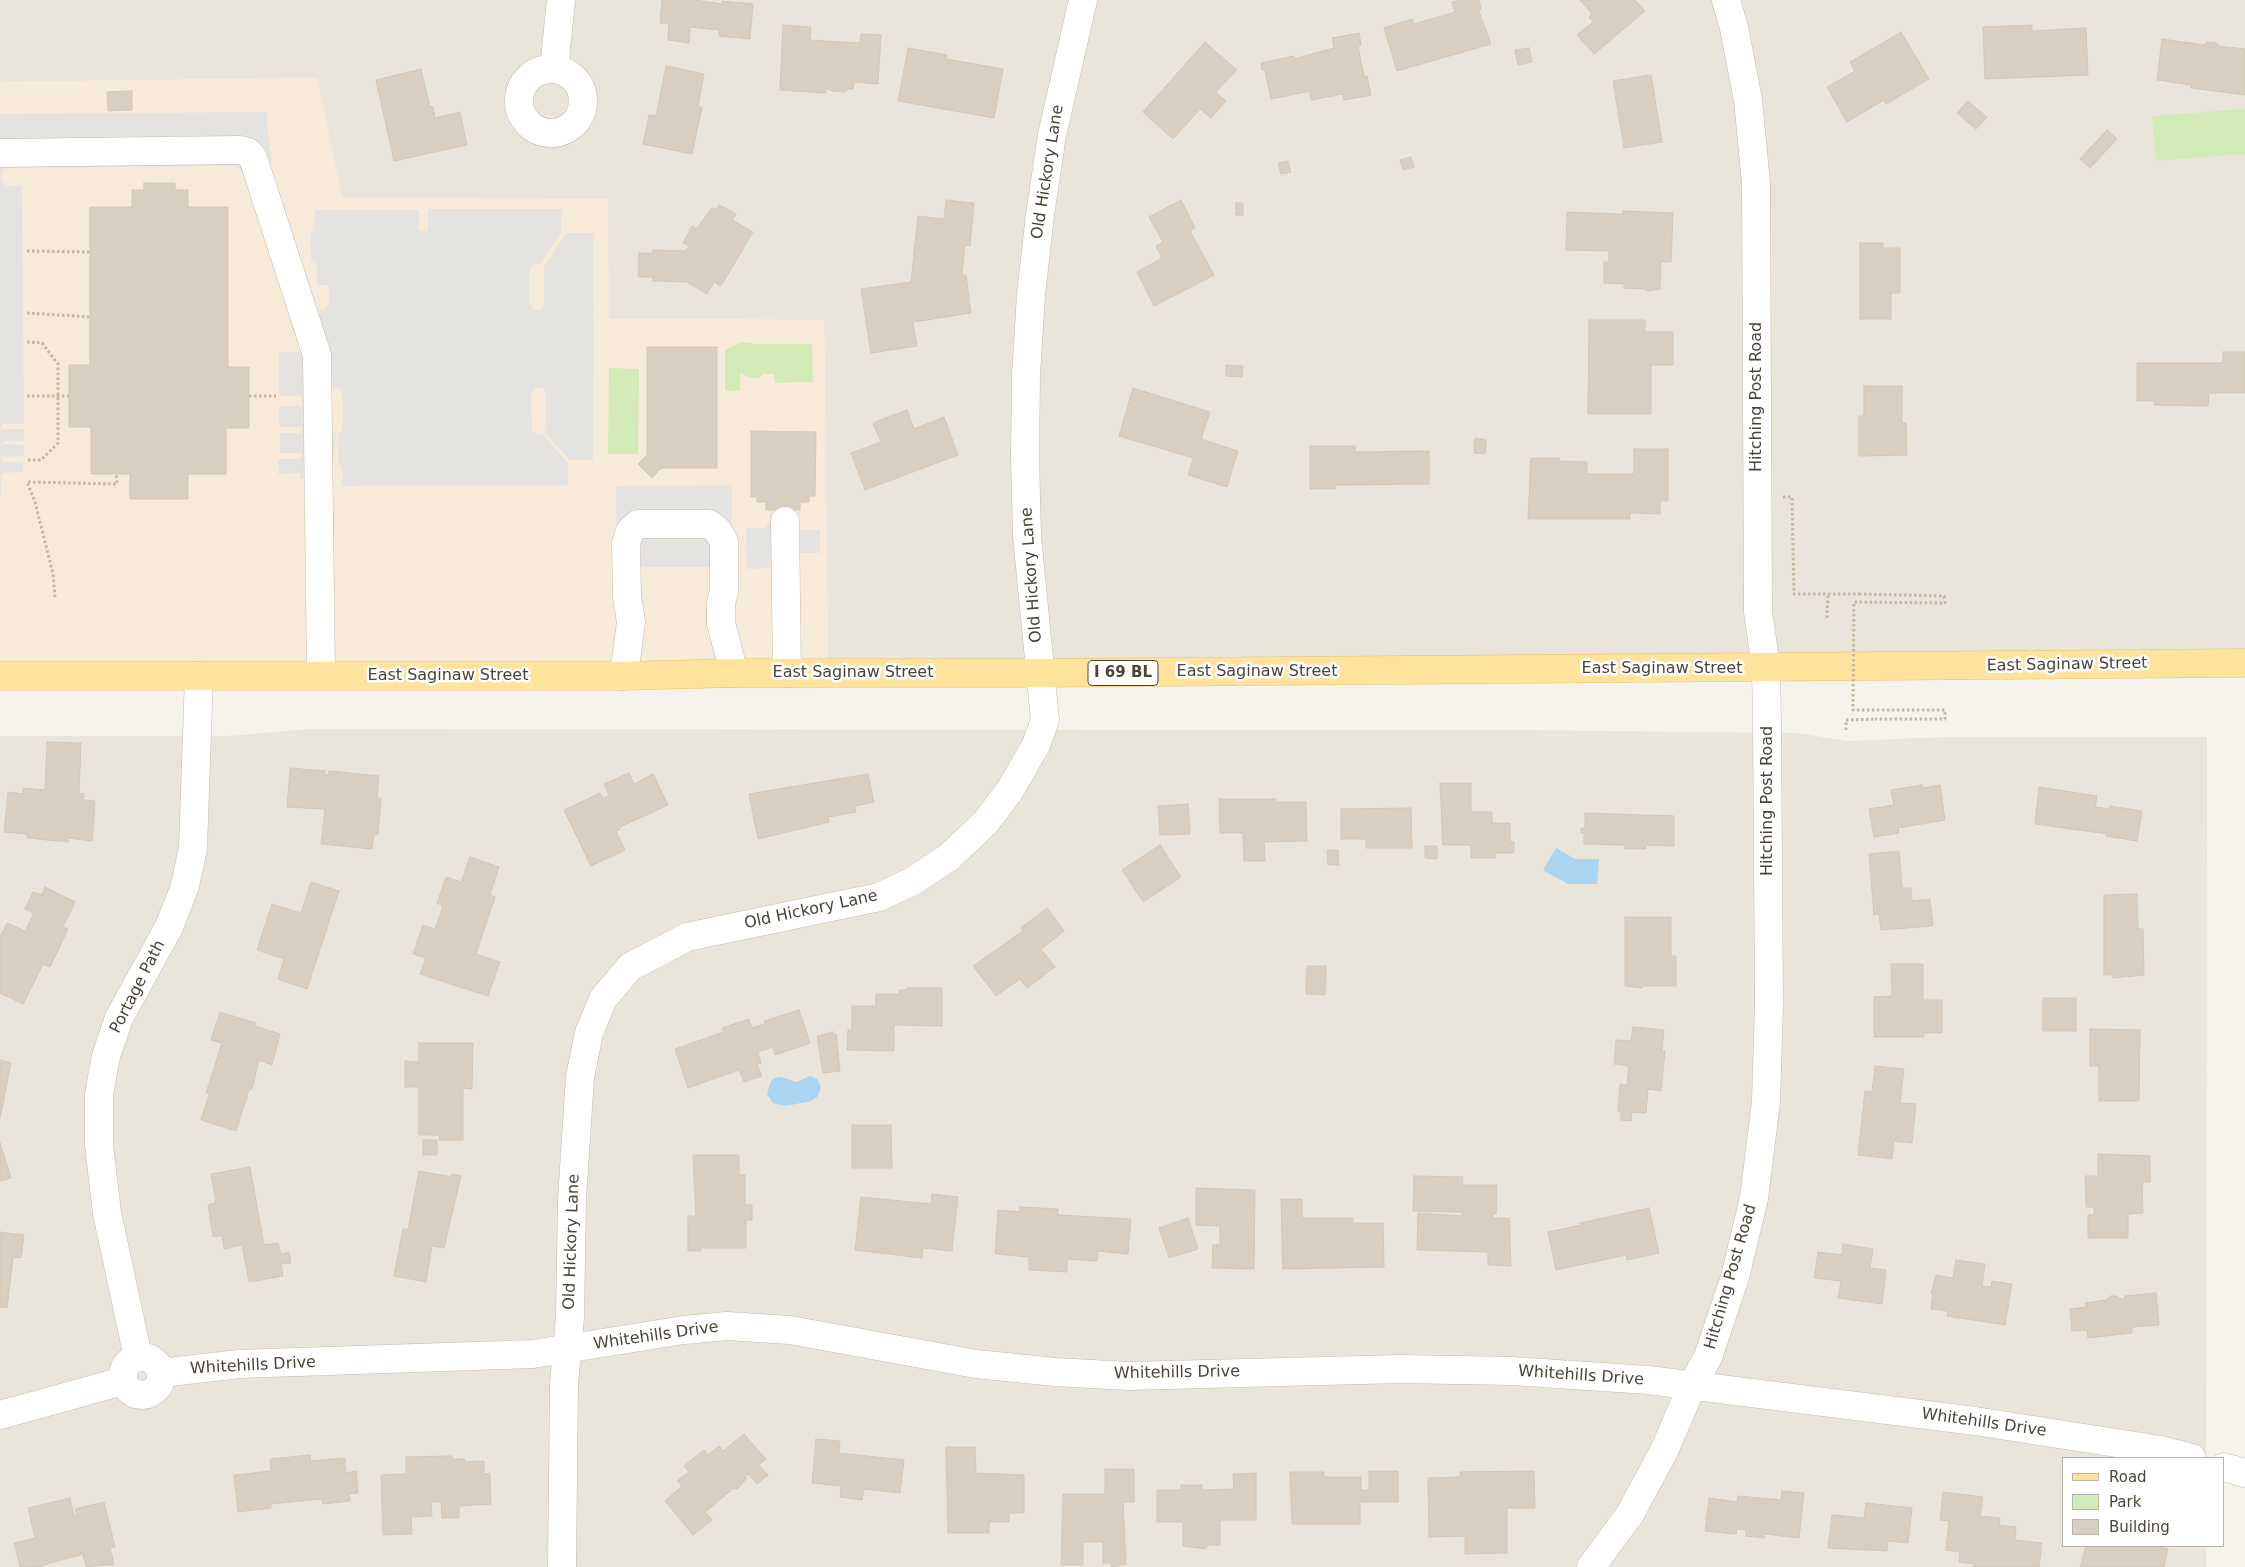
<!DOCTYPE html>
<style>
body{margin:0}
#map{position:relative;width:2245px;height:1567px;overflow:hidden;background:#f6f3ec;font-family:"DejaVu Sans",sans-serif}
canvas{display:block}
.legend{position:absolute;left:2062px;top:1457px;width:162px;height:90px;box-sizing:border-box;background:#fff;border:1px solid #b7b4b0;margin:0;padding:6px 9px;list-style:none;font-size:15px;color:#4b4439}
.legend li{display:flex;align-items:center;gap:10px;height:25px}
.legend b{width:25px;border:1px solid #b7b4b0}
</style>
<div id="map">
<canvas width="2245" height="1567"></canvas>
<ul class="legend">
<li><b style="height:6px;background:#ffe39c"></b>Road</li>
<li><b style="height:14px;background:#d2eab5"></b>Park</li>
<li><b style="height:14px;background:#d8cfc1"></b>Building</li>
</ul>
</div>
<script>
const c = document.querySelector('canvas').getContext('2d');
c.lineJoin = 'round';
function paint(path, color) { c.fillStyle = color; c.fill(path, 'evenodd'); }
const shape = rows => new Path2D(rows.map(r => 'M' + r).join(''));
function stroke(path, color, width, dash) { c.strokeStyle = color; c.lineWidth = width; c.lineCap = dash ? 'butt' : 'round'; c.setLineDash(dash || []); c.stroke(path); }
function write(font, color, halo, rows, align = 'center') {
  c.font = font + ' "DejaVu Sans",sans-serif'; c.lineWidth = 5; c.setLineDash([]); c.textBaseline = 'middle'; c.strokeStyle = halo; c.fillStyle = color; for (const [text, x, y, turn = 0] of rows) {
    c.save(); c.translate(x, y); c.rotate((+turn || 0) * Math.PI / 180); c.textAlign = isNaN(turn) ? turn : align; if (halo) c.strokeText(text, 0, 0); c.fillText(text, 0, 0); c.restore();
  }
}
paint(shape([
 [0,0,2245,0,2245,651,828,662,824,320,608,319,608,199,342,198,317,78,0,82],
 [308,729,1512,730,1797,733,1847,741,1947,737,2207,737,2206,1458,2064,1458,2064,1546,2206,1546,2206,1567,0,1567,0,736,230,736]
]), '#eae5da');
paint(shape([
 [317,78,342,198,608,199,609,319,824,320,828,688,0,690,0,82]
]), '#f7ead8');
paint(shape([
 [2245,109,2245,154,2156,161,2152,116],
 [742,342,758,344,812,344,813,382,775,383,774,374,763,374,760,378,748,377,740,373,740,391,725,391,725,350],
 [609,368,639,369,638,454,608,454]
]), '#d2eab5');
paint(shape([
 [267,112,268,136,272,160,247,178,241,170,232,166,9,168,3,170,1,176,3,183,7,186,22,186,24,424,2,424,2,429,24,429,24,441,4,441,3,444,24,445,24,456,2,457,2,462,23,462,23,472,2,473,2,496,0,496,0,114],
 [428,209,562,209,562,232,540,264,534,264,530,269,530,304,534,310,541,310,544,305,544,267,566,233,594,233,593,460,570,460,544,432,546,429,546,393,542,388,534,388,531,394,532,430,537,434,542,434,568,463,568,485,342,486,342,468,338,462,339,434,342,430,342,393,339,388,334,388,331,393,332,431,336,434,332,478,300,479,300,473,278,474,278,459,301,459,301,453,280,453,280,433,301,433,301,427,279,427,279,406,302,406,301,396,279,396,279,352,301,352,289,318,316,308,322,310,326,308,329,303,329,285,317,285,317,268,315,263,311,262,310,231,315,231,315,210,419,210,419,231,428,231],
 [732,485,733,571,713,567,635,567,617,571,616,486],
 [770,511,796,511,796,526,801,530,820,530,820,553,798,553,775,568,747,569,746,528,765,528,770,521]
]), '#e5e3e0');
paint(shape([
 [1556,848,1575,859,1599,859,1597,884,1568,884,1543,870],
 [810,1076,817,1079,821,1087,818,1096,811,1101,786,1106,773,1103,767,1094,771,1081,775,1078,781,1077,796,1082]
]), '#a9d4f2');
const building = shape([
 [662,0,695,0,722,4,722,1,753,4,750,39,719,36,719,30,690,27,689,43,668,40,669,24,660,23,662,0],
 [1460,0,1479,0,1481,9,1478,9,1491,44,1397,71,1384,28,1412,19,1414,24,1455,12,1452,2,1460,0],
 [1580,0,1635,0,1645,11,1594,54,1577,35,1593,22,1589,17,1592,14,1580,0],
 [783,25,811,27,810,40,860,43,861,34,881,35,878,84,854,82,853,89,848,89,845,92,832,91,826,88,826,93,780,90,783,25],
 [2032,25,2032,31,2086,28,2088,75,1985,79,1983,27,2032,25],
 [1901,32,1929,79,1886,104,1884,100,1847,122,1827,87,1855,71,1850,62,1901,32],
 [1359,33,1361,45,1358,46,1364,76,1367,76,1371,95,1344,100,1343,94,1311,100,1310,91,1271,99,1265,70,1262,70,1261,63,1294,56,1294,59,1334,48,1332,38,1359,33],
 [2162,39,2204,45,2207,42,2216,43,2219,46,2245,49,2245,95,2191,88,2191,85,2157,80,2162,39],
 [1205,42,1237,70,1216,92,1226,101,1211,118,1200,109,1173,139,1143,112,1205,42],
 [908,48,947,55,946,59,1003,69,994,118,898,101,908,48],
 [1529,48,1532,62,1518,65,1515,50,1529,48],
 [666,66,704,74,698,107,702,107,692,154,643,144,649,115,656,116,666,66],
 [421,69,430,107,433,106,435,118,460,112,467,145,394,161,376,80,421,69],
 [1651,75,1662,142,1624,148,1613,81,1651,75],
 [132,91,132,110,108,111,107,92,132,91],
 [1968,101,1987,117,1976,129,1957,113,1968,101],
 [2107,130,2117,139,2090,168,2080,159,2107,130],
 [1411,157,1414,167,1403,170,1400,160,1411,157],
 [1288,161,1291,172,1281,174,1278,163,1288,161],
 [144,183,175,183,175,190,188,190,188,207,228,207,228,367,249,367,249,428,226,428,226,474,188,474,188,499,130,499,130,474,91,474,91,427,69,427,69,365,90,365,90,207,132,207,132,190,144,190,144,183],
 [946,200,974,203,970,246,965,245,962,275,966,275,971,313,913,322,917,346,871,353,861,289,911,282,918,216,944,219,946,200],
 [1181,200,1195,228,1190,231,1214,275,1154,306,1137,272,1162,258,1156,246,1163,242,1149,217,1181,200],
 [1236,203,1243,203,1243,215,1236,215,1236,203],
 [719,205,736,214,732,220,753,232,721,286,714,282,707,294,687,282,653,281,653,277,638,277,639,253,653,253,653,250,686,251,689,246,683,243,692,226,696,229,712,208,716,210,719,205],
 [1623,211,1673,213,1671,262,1661,262,1660,289,1647,291,1645,289,1624,288,1624,284,1604,283,1604,262,1609,262,1609,251,1566,250,1567,212,1623,214,1623,211],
 [1860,243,1883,243,1883,248,1900,248,1900,293,1891,293,1891,319,1860,319,1860,243],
 [1589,320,1645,320,1645,332,1673,332,1673,365,1651,365,1651,414,1588,414,1589,320],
 [647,347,717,347,717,468,661,468,652,478,638,464,647,455,647,347],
 [2223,352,2245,352,2245,393,2209,393,2208,406,2154,405,2154,401,2137,401,2137,363,2223,363,2223,352],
 [1226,365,1243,366,1242,377,1226,376,1226,365],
 [1864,386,1902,386,1902,423,1906,423,1907,455,1859,456,1859,416,1864,416,1864,386],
 [1133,388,1210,412,1201,439,1238,451,1227,487,1188,475,1193,458,1119,436,1133,388],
 [907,410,914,429,944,417,958,455,865,490,851,453,881,442,873,423,907,410],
 [751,431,816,432,815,496,809,496,809,502,800,502,800,510,766,510,766,502,757,502,757,497,751,497,751,431],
 [1475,438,1486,440,1485,454,1474,453,1475,438],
 [1310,446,1355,446,1355,452,1429,451,1429,484,1335,485,1335,489,1310,489,1310,446],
 [1634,449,1668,449,1668,501,1660,501,1660,514,1630,513,1630,519,1528,519,1531,458,1559,458,1559,461,1587,462,1587,474,1634,474,1634,449],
 [47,742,81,743,79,793,84,794,83,800,95,801,92,841,68,838,68,842,27,838,27,834,4,832,8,792,23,794,23,788,45,790,47,742],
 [290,768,325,771,324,775,329,775,329,771,379,776,377,798,381,798,378,835,374,834,372,849,321,844,325,809,287,807,290,768],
 [629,773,634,784,653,774,668,805,620,827,620,829,616,831,625,850,591,866,564,810,600,793,603,799,609,795,604,784,629,773],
 [868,774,874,802,855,806,856,812,828,817,829,822,758,839,749,794,868,774],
 [1440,783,1471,783,1471,812,1492,812,1492,823,1510,823,1510,842,1514,842,1514,853,1495,853,1495,858,1471,858,1471,845,1443,845,1440,783],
 [1922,785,1923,788,1940,785,1945,820,1898,828,1899,833,1874,837,1869,809,1894,805,1891,790,1922,785],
 [2039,787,2097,796,2095,807,2109,809,2110,806,2142,811,2137,841,2106,836,2107,834,2035,824,2039,787],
 [1219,799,1276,799,1276,802,1306,802,1307,841,1264,842,1265,861,1244,861,1243,833,1220,833,1219,799],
 [1188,804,1190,834,1160,835,1158,806,1188,804],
 [1411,808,1412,848,1366,848,1366,839,1341,839,1341,809,1411,808],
 [1585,813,1674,816,1674,846,1646,845,1646,849,1625,849,1625,845,1584,844,1584,833,1581,833,1581,828,1585,828,1585,813],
 [1160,845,1181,877,1143,902,1122,870,1160,845],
 [1425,846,1437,846,1437,859,1425,858,1425,846],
 [1327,850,1338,850,1339,865,1328,865,1327,850],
 [1899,851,1902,888,1911,888,1912,901,1930,899,1933,926,1881,930,1879,914,1874,915,1869,854,1899,851],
 [470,857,499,867,490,895,495,897,476,954,500,962,488,996,420,974,426,958,413,954,423,925,435,929,443,906,437,903,446,877,461,882,470,857],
 [311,882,339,891,307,989,278,979,284,959,257,950,272,904,301,913,311,882],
 [45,887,75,902,63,927,68,929,50,967,43,964,23,1004,0,993,0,937,7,923,25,931,34,913,25,909,33,892,42,895,45,887],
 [2137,894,2138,929,2143,929,2144,975,2113,978,2113,975,2104,975,2104,895,2137,894],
 [1047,908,1064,931,1041,949,1055,967,1027,988,1020,979,996,996,973,966,1023,931,1021,928,1047,908],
 [1625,917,1671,917,1671,956,1676,956,1676,986,1642,986,1642,988,1625,986,1625,917],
 [1891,964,1923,964,1923,1000,1942,1000,1942,1033,1924,1033,1924,1037,1874,1037,1874,997,1892,996,1891,964],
 [1307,966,1326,966,1325,995,1306,994,1307,966],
 [907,988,942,988,942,1026,894,1025,894,1051,847,1050,848,1030,852,1030,852,1006,876,1006,876,994,899,994,899,990,907,990,907,988],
 [2043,998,2076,998,2076,1031,2043,1031,2043,998],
 [799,1010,810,1043,775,1055,773,1047,758,1052,761,1063,757,1064,762,1076,744,1082,739,1070,688,1088,675,1049,724,1032,722,1028,749,1019,752,1028,765,1024,764,1021,799,1010],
 [220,1012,256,1023,255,1026,280,1034,272,1065,259,1060,252,1089,249,1090,236,1131,201,1120,209,1094,206,1093,222,1043,211,1040,220,1012],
 [1633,1027,1664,1030,1662,1051,1665,1051,1661,1091,1648,1089,1646,1113,1632,1112,1631,1121,1621,1120,1621,1112,1618,1112,1620,1084,1627,1085,1629,1066,1614,1064,1616,1040,1631,1041,1633,1027],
 [2090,1029,2140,1030,2139,1101,2099,1101,2099,1066,2090,1066,2090,1029],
 [833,1032,833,1035,836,1034,840,1071,823,1073,817,1036,833,1032],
 [419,1043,473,1043,472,1089,463,1088,463,1140,439,1140,439,1135,419,1135,419,1087,405,1087,405,1061,419,1062,419,1043],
 [0,1060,11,1063,0,1118,0,1060],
 [1875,1066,1904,1069,1900,1103,1916,1104,1912,1143,1894,1141,1892,1159,1858,1155,1865,1091,1872,1092,1875,1066],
 [852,1125,891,1125,892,1168,852,1168,852,1125],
 [423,1140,437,1140,437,1155,423,1155,423,1140],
 [0,1143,11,1178,0,1181,0,1143],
 [2098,1154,2150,1156,2150,1182,2142,1182,2143,1213,2128,1214,2128,1238,2088,1238,2088,1215,2094,1215,2094,1207,2086,1207,2085,1176,2098,1176,2098,1154],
 [693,1155,739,1155,739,1175,745,1175,745,1205,752,1205,752,1220,746,1220,746,1248,701,1248,701,1251,688,1251,688,1216,696,1216,693,1155],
 [250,1167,264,1245,278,1243,281,1254,289,1252,291,1263,281,1264,283,1276,249,1282,242,1245,224,1249,222,1235,213,1237,208,1205,216,1203,211,1174,250,1167],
 [419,1171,451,1177,452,1174,461,1176,444,1248,432,1246,426,1282,394,1276,403,1229,408,1229,419,1171],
 [1414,1176,1463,1177,1462,1185,1497,1185,1496,1214,1493,1213,1493,1218,1509,1218,1511,1266,1488,1265,1488,1252,1417,1250,1418,1213,1462,1216,1462,1212,1413,1211,1414,1176],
 [1196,1188,1255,1190,1254,1269,1212,1268,1213,1245,1220,1245,1220,1226,1196,1225,1196,1188],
 [932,1194,958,1197,952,1251,923,1248,922,1258,855,1250,861,1197,931,1204,932,1194],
 [1281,1199,1302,1199,1302,1218,1353,1218,1353,1223,1383,1223,1384,1267,1283,1269,1281,1199],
 [1020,1207,1058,1209,1058,1215,1131,1219,1128,1254,1098,1251,1097,1261,1067,1259,1067,1272,1029,1270,1029,1257,995,1254,998,1210,1020,1212,1020,1207],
 [1649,1208,1659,1253,1627,1260,1626,1255,1556,1270,1548,1232,1581,1225,1580,1223,1649,1208],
 [1188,1218,1198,1249,1169,1258,1159,1228,1188,1218],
 [0,1232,24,1235,21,1258,13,1257,7,1308,0,1307,0,1232],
 [1843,1244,1873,1249,1870,1268,1886,1270,1882,1304,1838,1298,1841,1281,1814,1278,1818,1252,1842,1255,1843,1244],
 [1956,1260,1985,1264,1982,1286,1991,1287,1992,1281,2012,1284,2005,1325,1947,1316,1948,1311,1931,1309,1933,1294,1931,1293,1936,1275,1953,1278,1956,1260],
 [2156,1293,2159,1325,2132,1327,2132,1333,2088,1338,2087,1330,2072,1331,2070,1309,2086,1307,2085,1303,2107,1300,2110,1296,2116,1296,2121,1299,2125,1299,2125,1296,2156,1293],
 [744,1434,766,1459,759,1465,768,1475,757,1484,748,1474,744,1477,747,1478,737,1489,734,1488,705,1512,712,1520,693,1535,665,1501,682,1486,677,1481,689,1472,684,1466,704,1450,708,1455,719,1446,723,1451,744,1434],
 [816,1439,840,1441,839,1453,904,1460,900,1493,864,1489,862,1500,840,1497,841,1486,812,1483,816,1439],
 [946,1447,975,1447,976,1473,1024,1475,1024,1513,1009,1513,1009,1522,989,1522,989,1533,948,1533,946,1447],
 [310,1455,311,1461,345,1458,346,1473,356,1471,358,1493,349,1494,350,1501,323,1504,322,1499,271,1504,271,1508,238,1512,234,1475,271,1471,270,1459,310,1455],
 [452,1456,452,1459,465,1459,465,1462,484,1461,484,1474,490,1473,491,1504,459,1506,459,1518,442,1518,441,1502,431,1502,432,1516,411,1517,412,1534,383,1535,381,1475,406,1474,406,1457,452,1456],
 [1105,1469,1134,1469,1134,1502,1123,1502,1126,1564,1111,1567,1111,1563,1103,1563,1103,1542,1083,1542,1083,1565,1061,1565,1063,1494,1105,1494,1105,1469],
 [1369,1471,1398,1471,1398,1502,1360,1502,1360,1524,1292,1524,1290,1472,1324,1472,1324,1477,1361,1477,1361,1490,1369,1490,1369,1471],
 [1534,1471,1535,1508,1507,1508,1507,1553,1465,1554,1465,1536,1429,1537,1428,1478,1460,1477,1460,1472,1534,1471],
 [1256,1473,1256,1520,1220,1520,1220,1545,1209,1545,1205,1549,1183,1546,1183,1522,1157,1522,1157,1490,1181,1490,1181,1485,1202,1485,1202,1490,1234,1489,1233,1474,1256,1473],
 [1782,1491,1804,1493,1799,1538,1764,1534,1764,1538,1746,1536,1746,1530,1737,1529,1736,1534,1705,1531,1709,1498,1737,1502,1738,1496,1781,1500,1782,1491],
 [1943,1492,1983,1497,1980,1516,2000,1518,1999,1525,2016,1527,2015,1540,2042,1543,2039,1567,1974,1567,1974,1564,1959,1562,1960,1552,1946,1550,1949,1521,1940,1520,1943,1492],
 [70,1498,74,1516,77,1515,75,1509,104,1502,115,1547,110,1548,114,1564,86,1567,83,1554,37,1567,20,1567,14,1543,35,1538,28,1508,70,1498],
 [1866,1503,1912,1508,1908,1543,1888,1541,1887,1551,1828,1548,1832,1515,1864,1518,1866,1503],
 [2086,1546,2157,1546,2168,1549,2164,1567,2080,1567,2086,1546]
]);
paint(building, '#d8cfc1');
stroke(building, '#d3c7b4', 1);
const minor = shape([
 '519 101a32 32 0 1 1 64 0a32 32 0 1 1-64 0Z',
 [554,69,561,0],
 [0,153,239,150,248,152,253,158,317,355,321,675],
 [785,521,787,673],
 [624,676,631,622,627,596,626,543,630,531,638,524,709,524,717,530,724,541,724,591,721,604,721,623,734,673],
 '123 1376a19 19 0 1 1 38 0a19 19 0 1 1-38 0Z',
 [138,1357,107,1213,99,1145,99,1094,106,1056,119,1018,169,927,185,886,193,848,199,676],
 [161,1373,239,1364,533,1354,684,1330,727,1326,790,1330,976,1364,1055,1372,1128,1376,1400,1369,1512,1371,1648,1380,1975,1421,2161,1450,2192,1458],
 [0,1415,123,1381],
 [2224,1467,2245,1473],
 [562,1567,564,1384,570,1317,572,1199,580,1077,589,1033,603,999,630,967,687,937,879,897,913,881,949,857,986,822,1010,790,1036,745,1045,720,1027,536,1025,456,1026,375,1031,295,1040,215,1052,135,1083,0],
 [1591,1567,1630,1514,1664,1451,1692,1386,1708,1357,1735,1277,1754,1198,1766,1102,1769,1005,1767,722,1766,668,1758,611,1756,183,1748,100,1734,28,1726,0]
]);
const major = shape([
 [0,676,624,676,734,673,1040,673,2245,663]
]);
stroke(minor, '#c2bbae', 29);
stroke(major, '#e6c16a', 29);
stroke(shape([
 [27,251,90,252],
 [27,313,90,317],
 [27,342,42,343,58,364,58,443,41,460,27,460],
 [27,396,69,396],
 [249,396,276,396],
 [1783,497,1792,497,1794,594,1859,594],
 [55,597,53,574,35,502,27,482,117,484,116,474],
 [1827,618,1828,594],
 [1846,730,1846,720,1875,719]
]), '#c4b79f', 3, [2.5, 2.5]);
stroke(minor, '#fff', 28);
stroke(major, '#ffe39c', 28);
stroke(shape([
 [1859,594,1944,596,1945,603,1854,602,1853,710,1945,710,1945,719,1875,719]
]), '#c4b79f', 3, [2.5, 2.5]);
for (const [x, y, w] of [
 [1123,673,70]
]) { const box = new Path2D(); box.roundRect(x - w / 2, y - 12.5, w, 25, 4); c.fillStyle = '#fff'; c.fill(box); stroke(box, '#4b4439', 1); }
write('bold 15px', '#4b4439', null, [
 ["I 69 BL",1123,673]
]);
write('16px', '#4b4439', '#fff', [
 ["Old Hickory Lane",1048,172,-81],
 ["Hitching Post Road",1757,397,-90],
 ["Old Hickory Lane",1032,575,-94],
 ["East Saginaw Street",2067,665,-1],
 ["East Saginaw Street",1662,669],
 ["East Saginaw Street",1257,672],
 ["East Saginaw Street",853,673],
 ["East Saginaw Street",448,676],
 ["Hitching Post Road",1768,801,-90],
 ["Old Hickory Lane",811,910,-12],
 ["Portage Path",138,987,-63],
 ["Old Hickory Lane",572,1242,-88],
 ["Hitching Post Road",1731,1277,-74],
 ["Whitehills Drive",656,1336,-8],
 ["Whitehills Drive",253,1366,-3],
 ["Whitehills Drive",1177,1373,-1],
 ["Whitehills Drive",1581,1376,4],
 ["Whitehills Drive",1984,1423,8]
]);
</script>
